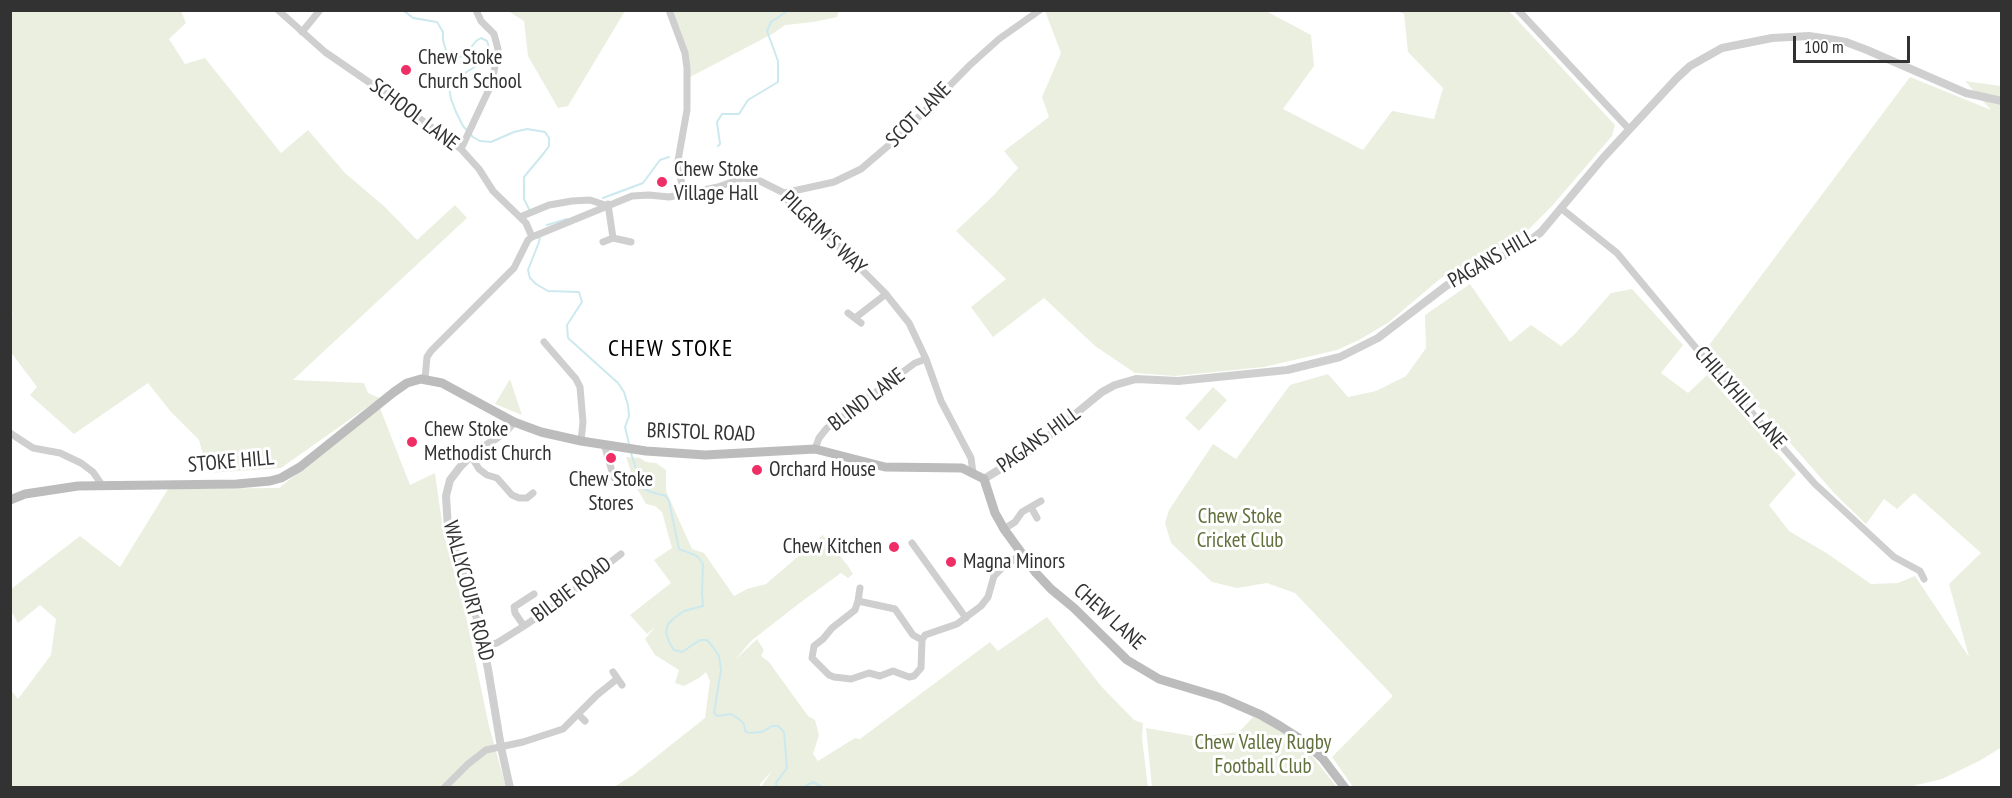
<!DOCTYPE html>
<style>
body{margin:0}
#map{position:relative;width:2012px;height:798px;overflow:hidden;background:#fff;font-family:"PT Sans Narrow",sans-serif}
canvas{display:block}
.frame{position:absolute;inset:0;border:12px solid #323232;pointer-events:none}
.scale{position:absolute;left:1793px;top:36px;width:117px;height:27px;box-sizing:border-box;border:3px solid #323232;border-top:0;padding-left:8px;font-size:18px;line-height:21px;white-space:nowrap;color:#323232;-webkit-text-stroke:4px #fff;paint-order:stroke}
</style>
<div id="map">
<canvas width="2012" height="798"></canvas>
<div class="frame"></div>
<div class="scale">100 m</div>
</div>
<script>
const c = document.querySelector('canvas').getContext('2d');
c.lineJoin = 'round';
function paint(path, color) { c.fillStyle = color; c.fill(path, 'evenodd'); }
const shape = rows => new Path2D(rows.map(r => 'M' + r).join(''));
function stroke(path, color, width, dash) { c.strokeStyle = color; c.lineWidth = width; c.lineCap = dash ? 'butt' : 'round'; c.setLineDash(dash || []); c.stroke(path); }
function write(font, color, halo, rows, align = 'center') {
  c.font = font + ' "PT Sans Narrow",sans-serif'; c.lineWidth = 6; c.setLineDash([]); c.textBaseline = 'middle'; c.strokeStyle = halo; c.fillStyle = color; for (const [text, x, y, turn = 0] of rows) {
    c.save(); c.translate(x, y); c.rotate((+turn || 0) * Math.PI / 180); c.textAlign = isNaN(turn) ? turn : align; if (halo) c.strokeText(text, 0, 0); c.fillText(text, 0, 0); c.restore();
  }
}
paint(shape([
 [10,11,181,11,186,23,169,39,185,64,205,58,281,153,308,130,345,173,385,207,417,240,455,205,467,218,293,380,364,383,368,393,380,398,281,468,208,473,199,440,171,412,148,383,74,434,30,395,37,387,10,351,11,316,13,314,10,311],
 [508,11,625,11,568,106,558,108,528,56,524,21],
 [672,11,839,11,837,17,814,22,785,25,774,33,690,77,687,52],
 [1045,11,1266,11,1311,35,1314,66,1283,109,1363,150,1392,111,1434,119,1443,88,1408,52,1404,14,1400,12,1401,11,1509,11,1615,125,1612,136,1552,206,1523,235,1508,245,1454,270,1441,278,1389,322,1359,340,1337,350,1264,367,1175,376,1135,373,1095,346,1044,298,993,337,971,307,1006,279,956,231,993,196,1018,168,1004,151,1049,117,1042,97,1061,53],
 [1910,77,1991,110,1965,81,2001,86,2002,747,1979,761,1942,779,1904,788,1353,787,1332,757,1393,696,1295,593,1267,583,1237,588,1212,582,1171,543,1165,523,1169,510,1213,444,1236,459,1290,385,1328,374,1348,397,1376,391,1406,376,1426,348,1425,315,1470,284,1510,342,1531,325,1561,346,1575,334,1611,293,1632,289,1683,345,1661,373,1688,393,1707,375,1796,474,1769,505,1789,531,1828,554,1871,584,1898,583,1915,576,1969,657,1949,584,1981,553,1914,493,1897,509,1884,499,1866,524,1835,494,1707,348],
 [510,379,522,415,495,404],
 [1213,387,1227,400,1199,431,1185,418],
 [380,408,410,485,435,473,443,530,464,607,489,726,506,787,11,787,11,690,18,699,51,655,56,619,40,605,18,623,11,611,11,589,80,536,120,567,168,489,279,488],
 [626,457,640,458,646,462,656,463,666,470,666,491,692,549,704,553,734,596,747,589,766,584,823,535,848,566,853,574,848,578,841,573,801,602,751,641,735,660,757,639,764,650,761,656,769,662,808,716,815,720,819,735,813,754,818,761,855,738,860,739,990,642,998,651,1047,617,1101,686,1134,720,1143,723,1142,738,1148,787,761,787,772,771,760,784,760,787,614,787,633,775,705,718,710,681,706,672,699,678,684,686,675,683,679,670,655,655,645,639,655,627,647,634,630,615,671,583,654,560,672,548,662,512,655,506,646,504,636,487],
 [1253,717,1281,727,1307,750,1337,787,1152,787,1146,728,1198,737,1239,732]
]), '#ebefe0');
stroke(shape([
 [403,10,413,18,437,22,443,32,443,40,447,54,452,56,460,57,466,54,476,41,481,38,487,41,490,50,487,59,465,73,449,87,451,99,456,112,463,126,473,137,480,141,491,142,514,132,527,129,545,132,549,138,549,146,544,153,524,177,524,199,530,211],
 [804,10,825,10],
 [718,146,720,144,717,122,722,114,739,114,748,100,778,82,778,61,767,31,771,22,789,10],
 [603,198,643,183,660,160,669,157],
 [547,225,567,219],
 [540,236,539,242,528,270,530,278,536,284,548,291,579,292,582,302,567,325,568,338,618,383,624,392,628,405,629,416,625,427,629,444],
 [631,453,642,488,651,492,666,496,669,501,679,549,697,556,703,564,702,595,703,606,684,611,674,618,668,624,666,632,669,642,674,650,682,652,700,640,707,640,713,647,719,656,721,670,714,713,717,716,731,714,739,719,744,724,745,731,749,733,762,732,772,726,778,726,784,732,787,768,776,783,777,788],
 [802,788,813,782,824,788]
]), '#cce9ef', 2);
stroke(shape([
 [278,10,325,52,392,98,461,149,479,169,493,191,526,223,532,237],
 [669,10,685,53,687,68,687,110,677,166,685,194],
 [1518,10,1629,129],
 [302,32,320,10],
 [461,149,492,83,498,49,494,34,481,21,476,10],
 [784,193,834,182,861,169,902,134,970,65,999,39,1040,10],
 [608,204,613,238],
 [1562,209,1617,253,1716,372,1815,484,1894,557,1920,571,1924,579],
 [520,217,549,205,572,201,590,200,605,205],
 [603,242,613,238,631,242],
 [848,313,861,323],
 [855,318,886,294],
 [544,342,576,379,580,387,583,422,581,441],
 [425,379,427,357,431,351,514,268,528,240,532,237,632,196,649,195,669,197,718,187,743,178,760,181,784,193,790,204,838,246,885,293,909,323,926,359,941,401,971,458,973,473],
 [10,433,33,448,60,453,81,463,93,472,102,485],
 [604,444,614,478],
 [815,449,819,438,827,428,915,363,926,359],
 [471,456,479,469,487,475,497,478,512,495,519,498,527,498,533,493],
 [1031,507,1037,518],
 [1004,529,1015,522,1022,512,1041,501],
 [912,543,966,618],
 [860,588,858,601,895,609,913,635,922,640],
 [858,601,855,610,832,628,823,639,814,646,812,658,829,675,834,677,851,679,869,673,880,676,893,671,909,677,914,676,921,668,922,640,925,635,957,624,981,606,988,597,994,576,1003,567,1022,554],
 [524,626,551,608,621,554],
 [483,646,497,643,524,626,515,613,514,607,534,594],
 [613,672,622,685],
 [578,714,585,721],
 [444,788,468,764,486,750,523,742,563,729,597,695,617,679]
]), '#cfcfcf', 7);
stroke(shape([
 [984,479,1034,448,1102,392,1115,385,1136,379,1178,381,1287,370,1340,357,1378,338,1446,286,1467,273,1522,247,1541,232,1603,158,1677,78,1690,66,1722,48,1772,38,1809,36,1829,39,1846,42,1867,50,1966,93,2002,101],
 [510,788,501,747,488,669,479,625,448,528,446,496,450,480,460,467,471,456,505,432,514,422]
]), '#cfcfcf', 8);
stroke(shape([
 [10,500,25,494,78,486,237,484,270,481,281,478,300,467,394,392,407,383,421,379,442,383,514,422,541,432,581,441,646,451,705,455,815,449,885,467,962,468,984,479,995,513,1004,529,1036,573,1051,589,1074,608,1127,660,1159,679,1222,698,1261,715,1280,726,1302,740,1323,759,1345,788]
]), '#bcbcbc', 9);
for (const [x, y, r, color] of [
 [406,70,6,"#ef2e66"],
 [662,182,6,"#ef2e66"],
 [412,442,6,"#ef2e66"],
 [611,458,6,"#ef2e66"],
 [757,470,6,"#ef2e66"],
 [894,547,6,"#ef2e66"],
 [951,562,6,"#ef2e66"]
]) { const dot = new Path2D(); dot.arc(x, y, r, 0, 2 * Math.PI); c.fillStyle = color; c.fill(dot); stroke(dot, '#fff', 2); }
write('21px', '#323232', '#fff', [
 ["Chew Stoke",418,58],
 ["Church School",418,82],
 ["Chew Stoke",674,170],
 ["Village Hall",674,194],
 ["Chew Stoke",424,430],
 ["Methodist Church",424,454],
 ["Orchard House",769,470],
 ["Chew Stoke",611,480,"center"],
 ["Stores",611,504,"center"],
 ["Chew Kitchen",882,547,"right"],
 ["Magna Minors",963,562]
], 'left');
write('21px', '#323232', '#fff', [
 ["SCHOOL LANE",414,115,37],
 ["SCOT LANE",919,115,-45],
 ["PILGRIM'S WAY",823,233,44],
 ["PAGANS HILL",1492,259,-30],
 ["CHILLYHILL LANE",1740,398,49],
 ["BLIND LANE",867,400,-37],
 ["BRISTOL ROAD",701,433,2],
 ["PAGANS HILL",1039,440,-36],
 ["STOKE HILL",231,462,-5],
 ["BILBIE ROAD",572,590,-37],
 ["WALLYCOURT ROAD",468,591,75],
 ["CHEW LANE",1109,617,42]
]);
write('21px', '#60713c', '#fff', [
 ["Chew Stoke",1240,517],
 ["Cricket Club",1240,541],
 ["Chew Valley Rugby",1263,743],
 ["Football Club",1263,767]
]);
c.letterSpacing = '1.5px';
write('24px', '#000', '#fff', [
 ["CHEW STOKE",671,349]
]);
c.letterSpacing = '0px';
</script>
